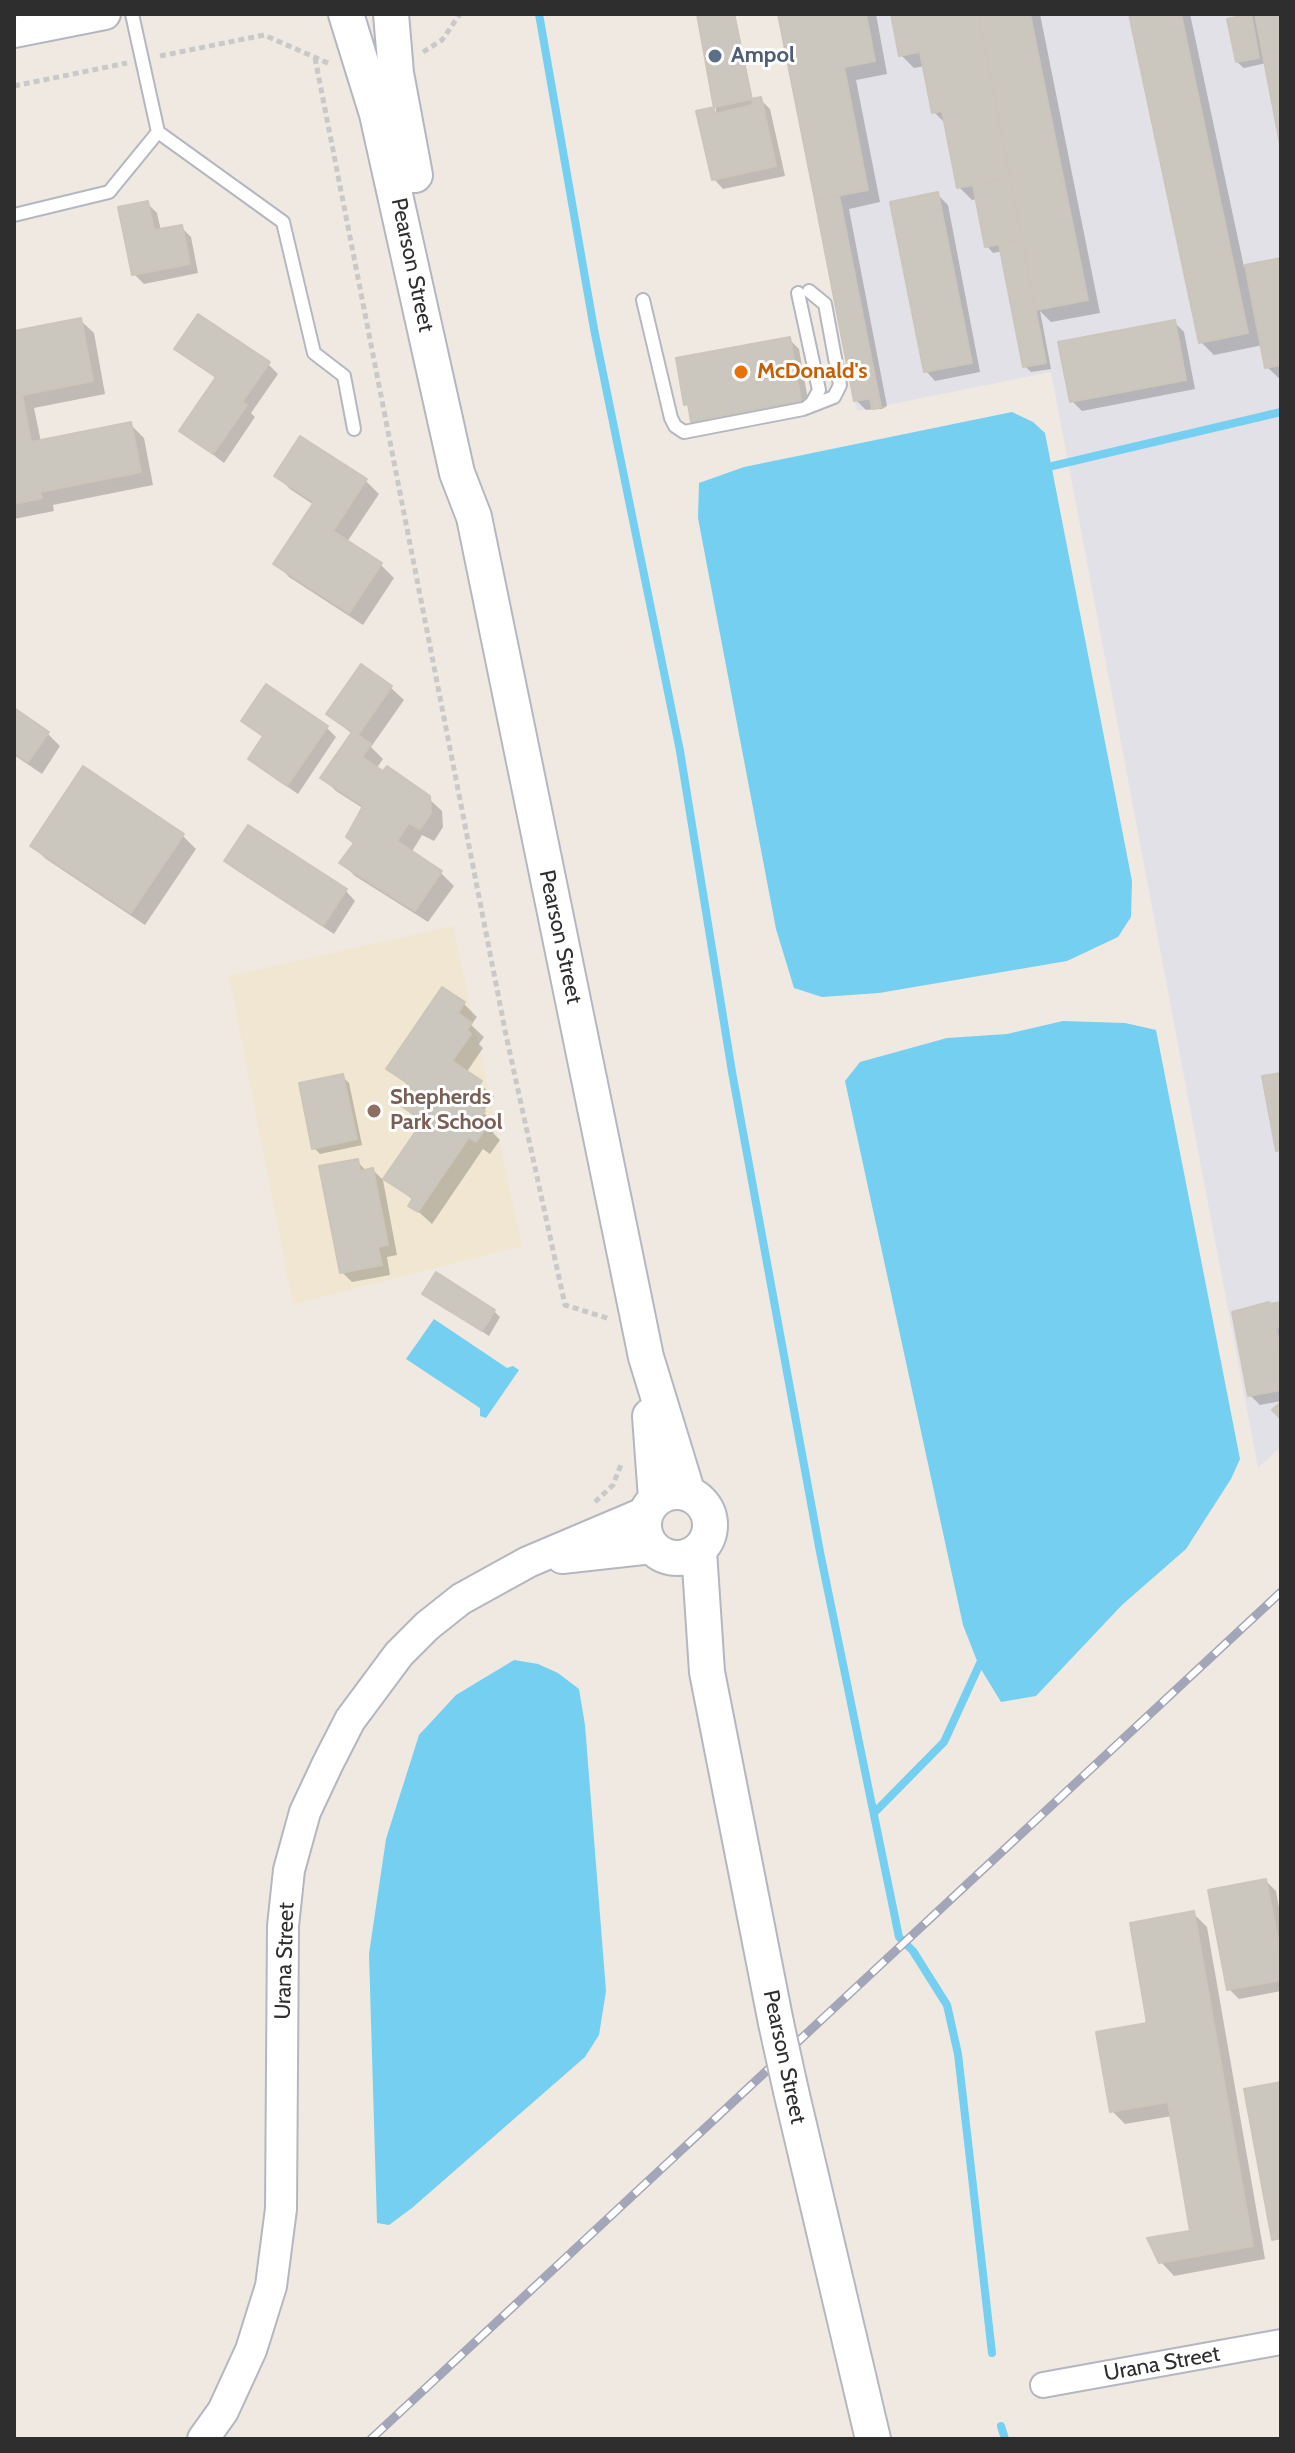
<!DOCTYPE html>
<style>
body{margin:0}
#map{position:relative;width:1295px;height:2453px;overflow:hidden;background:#efe9e1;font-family:Cabin,sans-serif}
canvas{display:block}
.frame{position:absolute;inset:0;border:16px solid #2e2e2e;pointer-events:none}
</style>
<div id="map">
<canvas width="1295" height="2453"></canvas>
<div class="frame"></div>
</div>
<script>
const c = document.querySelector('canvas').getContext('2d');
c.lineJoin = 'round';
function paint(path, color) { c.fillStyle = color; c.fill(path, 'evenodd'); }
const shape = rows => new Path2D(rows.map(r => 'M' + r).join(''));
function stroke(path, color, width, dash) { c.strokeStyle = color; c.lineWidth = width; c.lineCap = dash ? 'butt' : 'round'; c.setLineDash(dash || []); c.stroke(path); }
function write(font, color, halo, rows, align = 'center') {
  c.font = font + ' Cabin,sans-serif'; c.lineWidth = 6; c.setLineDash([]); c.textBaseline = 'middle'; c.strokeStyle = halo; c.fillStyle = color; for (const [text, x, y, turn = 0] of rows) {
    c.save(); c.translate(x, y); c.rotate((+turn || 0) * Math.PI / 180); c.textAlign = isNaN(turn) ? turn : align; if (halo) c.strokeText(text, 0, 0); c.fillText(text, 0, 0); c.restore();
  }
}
paint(shape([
 [777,14,1281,14,1281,1447,1258,1468,1051,372,857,411]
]), '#e3e1e8');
paint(shape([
 [453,926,522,1246,293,1304,229,976]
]), '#f0e6d1');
paint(shape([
 [1012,412,1033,422,1045,433,1132,881,1131,917,1118,937,1067,961,879,993,822,997,794,988,776,929,698,518,699,483,744,467],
 [1063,1021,1125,1023,1156,1030,1240,1459,1231,1479,1186,1549,1122,1605,1036,1696,1001,1702,979,1666,963,1625,845,1081,860,1062,947,1038,1007,1034],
 [434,1319,507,1368,513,1366,519,1370,486,1418,480,1416,480,1408,406,1359],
 [514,1660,538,1664,558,1673,579,1689,585,1725,606,1991,599,2035,585,2057,412,2208,389,2225,377,2223,369,1954,386,1839,419,1735,456,1695]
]), '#75cff0');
paint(shape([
 [699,14,735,14,753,101,760,99,770,109,785,176,723,189,714,179,716,109],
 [780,14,876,14,887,74,856,80,880,202,849,209,887,406,882,409,866,410,856,400],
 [893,14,1040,14,1100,313,1051,322,1040,311,1051,369,1031,372,1025,366,1002,251,993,253,987,246,977,199,972,200,959,187,947,125,934,112,925,66,914,68,901,55],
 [1131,14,1190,14,1244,267,1281,260,1281,380,1267,367,1263,345,1214,355,1201,342],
 [1242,14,1281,14,1281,139,1266,63,1244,68,1237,62,1245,18],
 [938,195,948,205,980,372,935,381,926,371],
 [147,203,157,213,161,231,181,227,191,237,198,273,144,284,134,274],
 [80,320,94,333,105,394,34,408,41,442,130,424,144,438,153,485,53,505,54,511,14,519,14,333],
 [1174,322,1184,332,1195,389,1082,411,1072,401],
 [789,339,799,349,810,411,703,430,693,421,691,408,686,404],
 [176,348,268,364,278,374,251,413,255,417,224,463,182,431,217,379],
 [277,476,366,481,379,494,347,542,381,565,394,578,363,625,289,577,276,563,314,505,290,489],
 [390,687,404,700,371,747,383,759,376,769,428,798,442,811,443,827,434,841,422,835,411,853,441,873,454,886,428,922,355,876,342,863,356,844,364,809,336,791,323,778,353,735,329,714],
 [14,711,47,733,60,746,42,774,14,755],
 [243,721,326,727,336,737,298,794,260,768,250,759,264,738],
 [183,836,196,849,145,925,46,859,32,846],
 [227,861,346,891,355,901,334,934,236,870],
 [464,1004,477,1017,471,1025,484,1037,479,1044,483,1048,466,1073,494,1096,483,1112,497,1126,493,1133,500,1140,490,1154,483,1149,432,1224,411,1205,414,1201,386,1178,423,1123,399,1103,410,1087,389,1068],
 [342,1076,349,1083,362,1145,320,1154,314,1148],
 [357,1161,367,1172,373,1170,383,1180,397,1255,387,1257,390,1275,352,1282,342,1272],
 [424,1294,494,1311,500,1317,489,1336],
 [1281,1304,1281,1401,1260,1405,1250,1395],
 [1266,1881,1276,1891,1281,1919,1281,1991,1239,1999,1229,1989],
 [1194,1914,1207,1927,1265,2259,1174,2276,1161,2262,1193,2232,1172,2116,1125,2124,1112,2111]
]), '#0003');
stroke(shape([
 [539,14,594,329,680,751,732,1072,820,1552,899,1937,913,1951,947,2005,958,2054,992,2353],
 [1044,468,1281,412],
 [874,1813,944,1742,982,1659],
 [1001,2426,1005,2439]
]), '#75cff0', 8);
const building = shape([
 [697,14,734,14,753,105,715,114,697,14],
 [778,14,866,14,875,61,844,67,868,190,815,200,778,14],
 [891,14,978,14,1010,178,957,188,942,111,932,113,920,52,899,56,891,14],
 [978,14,1030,14,1088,300,1036,310,978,14],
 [1129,14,1181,14,1248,333,1199,343,1129,14],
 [1251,14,1259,58,1236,62,1227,19,1251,14],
 [1255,14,1281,14,1281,149,1255,14],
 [761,97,776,166,712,180,696,111,761,97],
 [1010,178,1022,240,985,247,973,185,1010,178],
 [938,192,972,363,924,372,890,202,938,192],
 [839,195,879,397,854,401,815,200,839,195],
 [148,201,154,230,182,225,190,264,132,275,118,207,148,201],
 [1022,240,1046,363,1023,367,999,244,1022,240],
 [1281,258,1281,365,1265,368,1245,265,1281,258],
 [198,314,270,362,242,402,247,405,213,454,179,431,216,377,174,349,198,314],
 [81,318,93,381,22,395,31,442,131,422,141,472,40,492,42,498,14,504,14,331,81,318],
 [1175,320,1186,380,1070,402,1058,342,1175,320],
 [790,337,801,401,691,422,688,404,684,405,676,358,790,337],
 [879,397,881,407,872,409,870,399,879,397],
 [300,436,367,479,333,531,382,563,349,613,273,564,314,502,274,476,300,436],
 [361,664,392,686,358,735,371,744,362,757,383,771,387,766,430,796,431,813,420,829,409,823,397,841,442,871,415,911,339,863,354,843,346,837,363,806,320,778,352,732,326,714,361,664],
 [266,684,328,726,287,786,248,759,263,736,241,721,266,684],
 [14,708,49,732,28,762,14,752,14,708],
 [83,766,184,834,131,913,30,846,83,766],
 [248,825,347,889,323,926,224,861,248,825],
 [442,987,465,1002,458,1013,472,1023,467,1030,471,1034,452,1061,482,1081,469,1100,485,1111,480,1119,488,1125,476,1142,469,1137,418,1212,408,1206,413,1198,383,1179,423,1121,397,1103,409,1084,386,1069,442,987],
 [1281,1073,1281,1150,1276,1151,1262,1076,1281,1073],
 [343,1074,357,1139,312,1149,299,1083,343,1074],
 [358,1159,360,1171,373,1168,388,1245,378,1247,382,1265,340,1273,319,1166,358,1159],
 [436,1272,495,1310,482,1331,422,1294,436,1272],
 [1269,1302,1269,1304,1281,1302,1281,1327,1276,1328,1281,1352,1281,1390,1248,1396,1232,1312,1269,1302],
 [1281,1402,1281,1419,1272,1410,1281,1402],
 [1266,1879,1281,1955,1281,1980,1227,1990,1208,1890,1266,1879],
 [1194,1911,1253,2246,1159,2263,1147,2238,1190,2231,1168,2102,1110,2112,1096,2032,1147,2023,1130,1923,1194,1911],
 [1281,2082,1281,2238,1272,2240,1244,2089,1281,2082]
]);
paint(building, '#cbc7bf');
stroke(building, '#cbc5ba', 2);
const service = shape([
 [158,132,283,222,314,353,344,376,354,429],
 [14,215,109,192,158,132,132,14],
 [798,293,819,390,812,403,807,407],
 [643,300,671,418,675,426,684,432,803,409,834,397,840,385,825,304,809,291]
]);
const minor = shape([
 [1043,2385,1281,2342]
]);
const tertiary = shape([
 [14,32,105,14],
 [562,1558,652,1548],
 [203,2439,223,2411,251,2350,271,2286,281,2209,283,1926,289,1870,305,1812,328,1763,350,1720,399,1654,427,1626,461,1599,528,1562,646,1512]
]);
const secondary = shape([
 [346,14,377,114,457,473,474,517,646,1357,688,1494],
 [391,14,396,73,415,175],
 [650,1416,656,1499],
 '644 1525a33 33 0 1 1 66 0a33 33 0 1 1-66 0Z',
 [699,1551,707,1672,776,2023],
 [791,2091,873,2439]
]);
stroke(service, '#b4b7c1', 16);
stroke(minor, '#b4b7c1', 28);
stroke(tertiary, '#b4b7c1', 34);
stroke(secondary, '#b4b7c1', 38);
stroke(shape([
 [423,52,442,40,460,14],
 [160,56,264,35,330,64],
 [315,58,506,1035,565,1305,610,1319],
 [14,86,127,63],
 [595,1502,613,1485,622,1462]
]), '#c9c9c9', 5, [6, 4]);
stroke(service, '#fff', 12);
stroke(minor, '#fff', 24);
stroke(tertiary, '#fff', 30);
stroke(secondary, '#fff', 34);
const rail = shape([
 [371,2439,1281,1592]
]);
stroke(rail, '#a3a6b8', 9);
stroke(rail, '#fff', 6, [18]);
const secondaryBridge = shape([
 [776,2023,791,2091]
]);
stroke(secondaryBridge, '#b4b7c1', 38, []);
stroke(secondaryBridge, '#fff', 34);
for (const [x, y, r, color] of [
 [715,56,8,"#5c6f8a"],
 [741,372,8,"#e8710a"],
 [374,1111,8,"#8d6e63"]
]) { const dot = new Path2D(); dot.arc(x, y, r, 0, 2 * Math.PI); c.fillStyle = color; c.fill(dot); stroke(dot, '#fff', 3); }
write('bold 22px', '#4e5e75', '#fff', [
 ["Ampol",731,56]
], 'left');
write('22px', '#2e2e2e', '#fff', [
 ["Pearson Street",412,265,78],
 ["Pearson Street",560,937,78],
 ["Urana Street",285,1961,-88],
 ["Pearson Street",784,2057,78],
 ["Urana Street",1162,2364,-10]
]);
write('bold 22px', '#c56008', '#fff', [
 ["McDonald's",757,372]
], 'left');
write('bold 22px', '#785e54', '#fff', [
 ["Shepherds",390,1098],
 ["Park School",390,1123]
], 'left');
</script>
